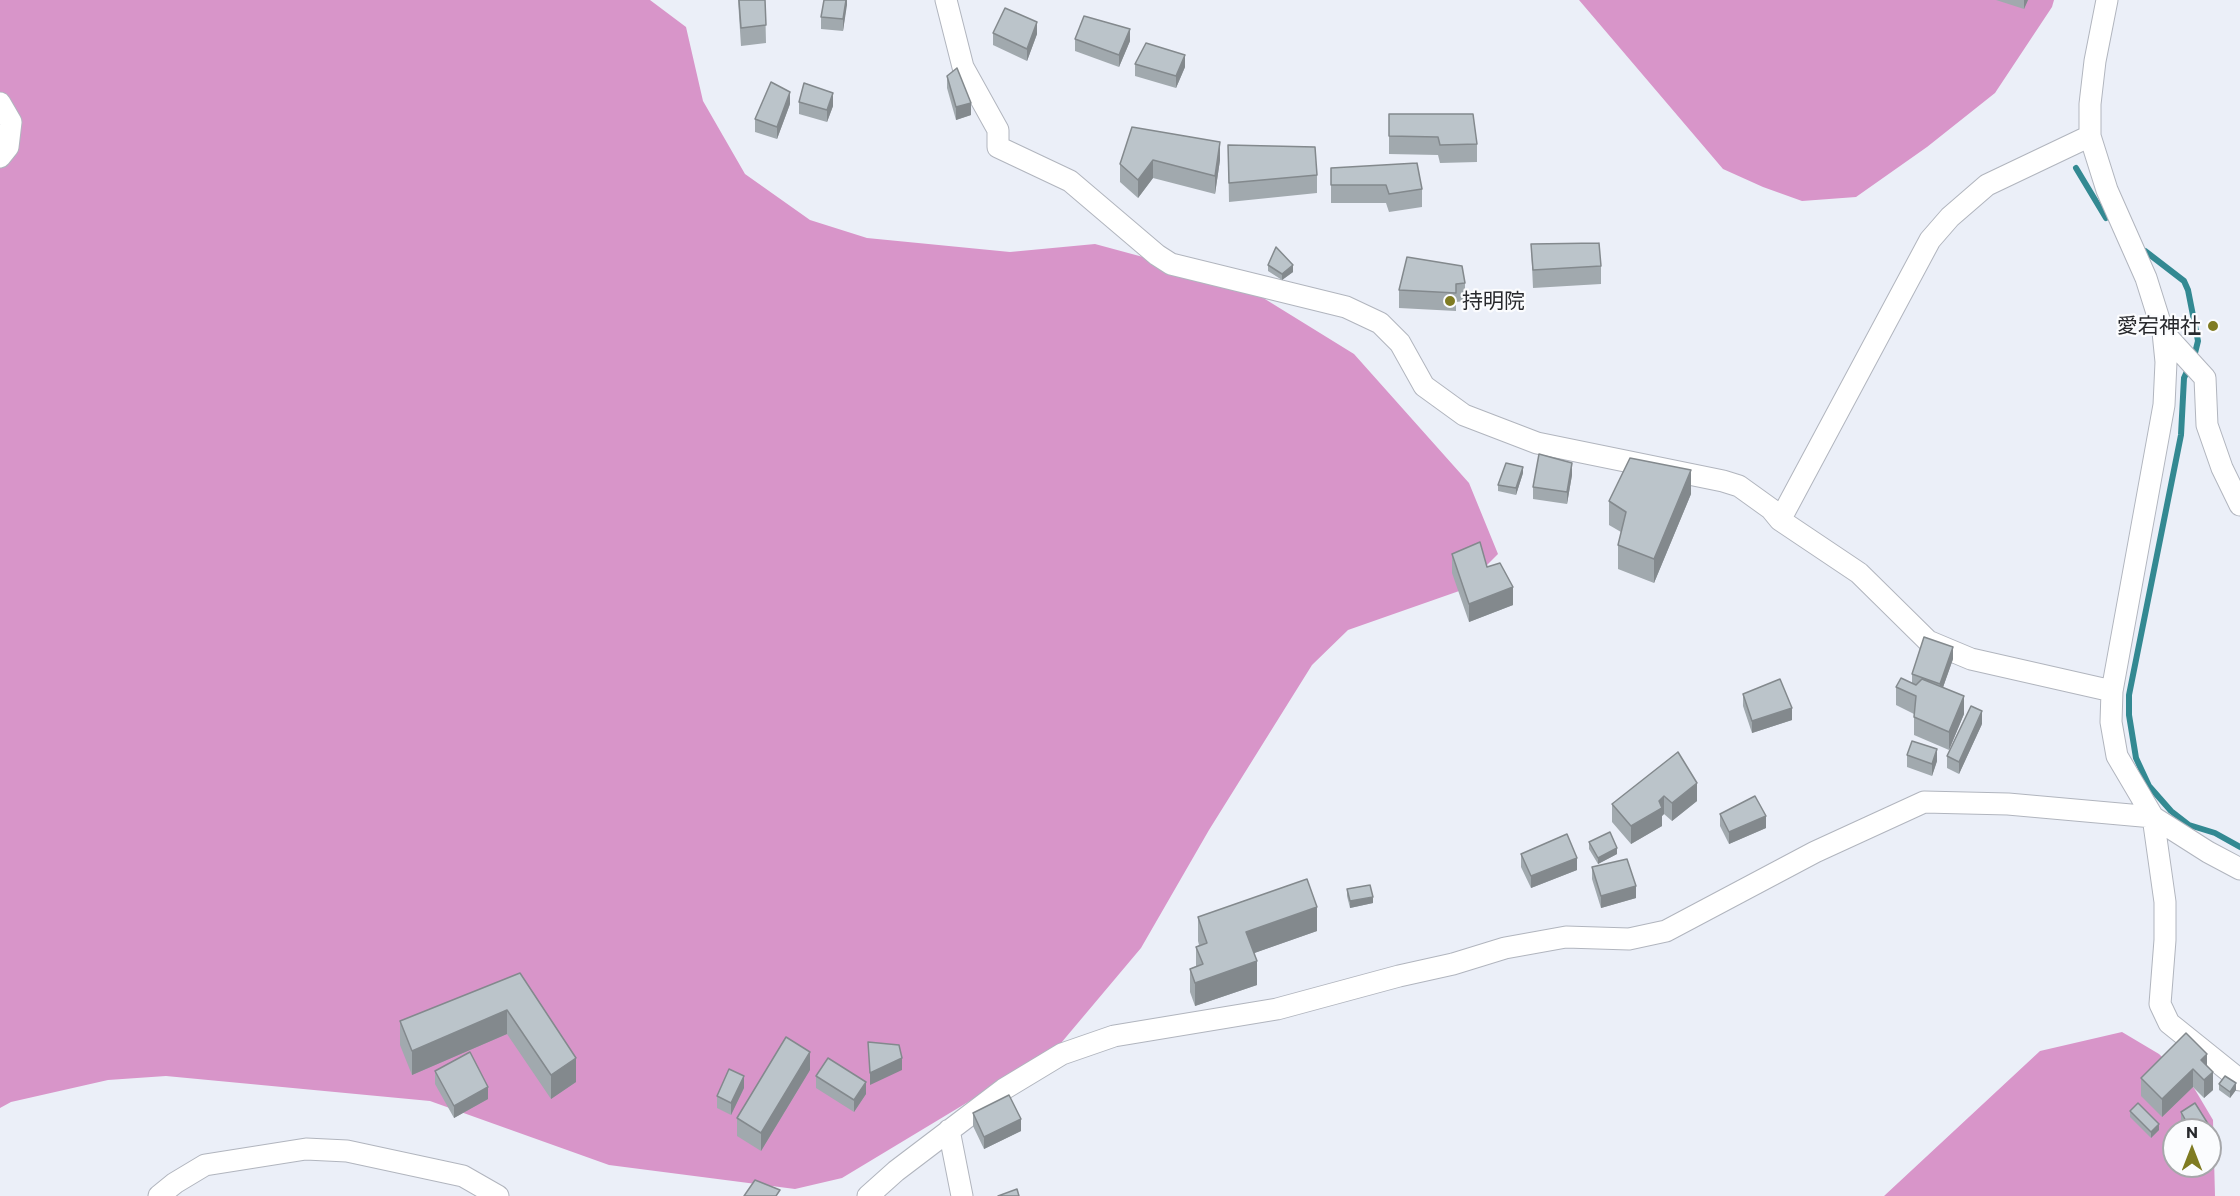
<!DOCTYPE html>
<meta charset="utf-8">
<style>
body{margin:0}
#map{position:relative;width:2240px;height:1196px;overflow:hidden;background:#ebeff8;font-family:Commissioner,sans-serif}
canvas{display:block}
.north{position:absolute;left:2162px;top:1118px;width:60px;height:60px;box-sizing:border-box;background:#fbfcfe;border:2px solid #a6a7aa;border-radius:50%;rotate:0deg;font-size:16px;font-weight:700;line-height:24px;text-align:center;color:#27282c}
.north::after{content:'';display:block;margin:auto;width:21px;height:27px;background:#7f7b22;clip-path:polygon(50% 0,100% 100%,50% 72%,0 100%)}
</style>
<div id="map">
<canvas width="2240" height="1196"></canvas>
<div class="north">N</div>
</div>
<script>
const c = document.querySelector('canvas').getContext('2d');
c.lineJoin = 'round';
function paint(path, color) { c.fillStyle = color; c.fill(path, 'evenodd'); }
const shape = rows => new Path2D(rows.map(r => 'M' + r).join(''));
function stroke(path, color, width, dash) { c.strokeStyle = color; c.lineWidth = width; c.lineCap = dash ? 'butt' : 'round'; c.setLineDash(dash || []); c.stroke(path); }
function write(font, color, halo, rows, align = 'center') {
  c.font = font + ' Commissioner,"Noto Sans JP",sans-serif'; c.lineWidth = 4.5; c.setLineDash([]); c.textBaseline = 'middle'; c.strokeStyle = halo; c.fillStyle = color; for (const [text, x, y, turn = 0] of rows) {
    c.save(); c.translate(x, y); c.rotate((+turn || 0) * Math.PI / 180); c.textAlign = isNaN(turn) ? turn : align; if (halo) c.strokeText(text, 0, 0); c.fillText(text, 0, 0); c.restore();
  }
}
paint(shape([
 [0,0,650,0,686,27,703,101,745,174,810,220,867,238,1010,252,1095,244,1239,283,1354,354,1469,483,1498,554,1462,590,1348,630,1312,665,1209,830,1141,948,1056,1049,842,1178,795,1189,609,1165,430,1101,166,1076,108,1080,11,1102,0,1108],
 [1579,0,2054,0,2052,7,1995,93,1927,147,1856,197,1802,201,1763,187,1723,169],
 [2122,1032,2159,1054,2194,1088,2213,1120,2215,1196,1884,1196,2040,1051],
 [2174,1130,2210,1130,2210,1166,2174,1166]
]), '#d895c9');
stroke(shape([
 [2076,168,2106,218],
 [2145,251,2184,281,2188,290,2198,341,2194,357],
 [2189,367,2184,378,2181,435,2129,695,2129,715,2136,758,2149,786,2171,811,2189,825,2215,833,2240,847]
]), '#338992', 6);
const minor = shape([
 [946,0,963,67,998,130,998,147,1070,181,1157,255,1171,264,1346,307,1380,323,1400,343,1424,386,1464,415,1537,443,1723,481,1739,486,1771,509,1780,520,1859,573,1928,641,1971,659,2112,691],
 [2107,0,2095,61,2090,104,2090,136,2107,190,2146,278,2163,332,2166,362,2164,405,2112,691,2111,722,2117,756,2153,817,2208,852,2240,869],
 [0,103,11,122,8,147,0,157],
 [2163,332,2205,378,2207,425,2222,468,2240,505],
 [1780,520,1930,240,1950,217,1987,185,2090,136],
 [949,1130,962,1196],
 [159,1196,175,1183,205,1165,306,1149,347,1151,463,1176,498,1196],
 [868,1196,896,1171,1004,1089,1062,1054,1114,1036,1277,1009,1399,976,1453,964,1505,948,1566,937,1629,939,1666,931,1815,852,1924,802,2008,804,2153,817,2165,902,2165,940,2160,1004,2169,1023,2240,1080]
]);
stroke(minor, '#b1b5be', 23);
stroke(minor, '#fff', 21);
paint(shape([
 [738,0,765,0,766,43,741,46],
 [847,0,843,31,821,29,821,17],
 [1996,0,2028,0,2024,9],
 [993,33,1037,34,1027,61,993,45],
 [1075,39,1130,41,1119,67,1075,51],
 [1135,64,1185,67,1176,88,1135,76],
 [947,76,971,115,956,120,947,88],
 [799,102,833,106,827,122,799,114],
 [790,104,777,139,755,132,755,119],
 [1389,114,1477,144,1477,162,1440,163,1438,155,1389,154],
 [1132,127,1220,160,1215,194,1153,178,1138,198,1120,182,1120,164],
 [1228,145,1317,175,1317,193,1229,202],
 [1331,168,1422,189,1422,207,1389,212,1386,203,1331,203],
 [1531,244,1601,266,1601,284,1533,288],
 [1268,265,1293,272,1282,280,1268,271],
 [1465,283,1465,301,1456,302,1456,311,1399,308,1399,290],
 [1523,473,1516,495,1498,491,1498,485],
 [1572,475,1567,504,1533,499,1533,487],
 [1691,494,1654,583,1618,569,1618,545,1621,532,1609,525,1609,501],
 [1452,554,1487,567,1513,605,1469,622,1452,573],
 [1953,659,1943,687,1964,714,1949,750,1914,735,1914,714,1896,705,1896,687,1912,683,1912,674],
 [1743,694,1792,720,1752,733,1743,706],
 [1982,724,1959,774,1947,768,1947,756],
 [1678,752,1697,801,1672,821,1664,814,1662,816,1662,826,1631,844,1612,822,1612,804],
 [1907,755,1937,761,1932,776,1907,767],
 [1720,814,1766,828,1729,844,1720,826],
 [1589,842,1617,854,1598,864,1589,849],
 [1521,854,1577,870,1531,888,1521,867],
 [1592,867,1636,898,1601,908,1592,879],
 [1347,889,1373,903,1350,908,1347,896],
 [1198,917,1317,931,1254,953,1257,985,1195,1006,1190,992,1190,969,1196,966,1196,947,1199,945,1198,941],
 [520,973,576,1082,551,1099,507,1034,412,1075,400,1045,400,1021],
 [2207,1066,2213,1090,2204,1098,2193,1087,2162,1117,2141,1096,2141,1078],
 [810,1070,761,1151,737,1136,737,1118],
 [435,1071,488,1099,454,1118,435,1084],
 [816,1076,866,1094,854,1112,816,1088],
 [2219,1084,2236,1090,2230,1098,2219,1090],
 [744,1088,731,1115,717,1108,717,1096],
 [2130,1111,2159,1130,2151,1138,2130,1117],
 [2181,1112,2210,1130,2184,1130,2181,1124],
 [973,1113,1021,1131,984,1149,973,1126]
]), '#a1a9ae');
paint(shape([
 [846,0,847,0,847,5,843,31,843,19],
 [2024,0,2028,0,2024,9],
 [1037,22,1037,34,1027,61,1027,49],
 [1130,29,1130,41,1119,67,1119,55],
 [1185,55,1185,67,1176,88,1176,76],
 [790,92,790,104,777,139,777,127],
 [833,93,833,106,827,122,827,110],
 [971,103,971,115,956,120,956,107],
 [1220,142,1220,160,1215,194,1215,176],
 [1153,160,1153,178,1138,198,1138,180],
 [1293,265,1293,272,1282,280,1282,274],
 [1572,463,1572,475,1567,504,1567,492],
 [1523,467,1523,473,1516,495,1516,488],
 [1691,470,1691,494,1654,583,1654,559],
 [1513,587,1513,605,1469,622,1469,604],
 [1953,647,1953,659,1940,696,1940,684],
 [1964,696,1964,714,1949,750,1949,732],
 [1792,708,1792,720,1752,733,1752,721],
 [1982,711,1982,724,1959,774,1959,762],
 [1937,749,1937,761,1932,776,1932,764],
 [1697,783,1697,801,1672,821,1672,803],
 [1664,796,1664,814,1662,816,1662,826,1631,844,1631,826],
 [1766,816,1766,828,1729,844,1729,832],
 [1617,848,1617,854,1598,864,1598,858],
 [1577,858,1577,870,1531,888,1531,876],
 [1636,886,1636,898,1601,908,1601,896],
 [1373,897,1373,903,1350,908,1350,901],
 [1317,907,1317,931,1246,956,1246,932],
 [1257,961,1257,985,1195,1006,1195,983],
 [507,1010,507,1034,412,1075,412,1051],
 [810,1052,810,1070,761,1151,761,1133],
 [2207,1054,2207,1072,2201,1078,2201,1060],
 [576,1058,576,1082,551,1099,551,1075],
 [902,1058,902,1070,870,1085,870,1073],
 [2193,1069,2193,1087,2162,1117,2162,1099],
 [2213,1072,2213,1090,2204,1098,2204,1080],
 [744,1076,744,1088,731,1115,731,1103],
 [866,1082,866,1094,854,1112,854,1100],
 [2236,1083,2236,1090,2230,1098,2230,1092],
 [488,1087,488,1099,454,1118,454,1106],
 [1021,1119,1021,1131,984,1149,984,1137],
 [2159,1124,2159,1130,2151,1138,2151,1132]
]), '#83898d');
const building = shape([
 [739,0,765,0,766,25,741,28,739,0],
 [824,0,846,0,843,19,821,17,824,0],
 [1005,8,1037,22,1027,49,993,33,1005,8],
 [1084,16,1130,29,1119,55,1075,39,1084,16],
 [1146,43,1185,55,1176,76,1135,64,1146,43],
 [957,68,971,103,956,107,947,76,957,68],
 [771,82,790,92,777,127,755,119,771,82],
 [804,83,833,93,827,110,799,102,804,83],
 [1389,114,1473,114,1477,144,1440,145,1438,137,1389,136,1389,114],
 [1132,127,1220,142,1215,176,1153,160,1138,180,1120,164,1132,127],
 [1228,145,1315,147,1317,175,1229,183,1228,145],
 [1417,163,1422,189,1389,194,1386,185,1331,185,1331,168,1417,163],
 [1599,243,1601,266,1533,270,1531,244,1599,243],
 [1276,247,1293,265,1282,274,1268,265,1276,247],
 [1407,257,1462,266,1465,283,1456,284,1456,293,1399,290,1407,257],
 [1539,454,1572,463,1567,492,1533,487,1539,454],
 [1630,458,1691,470,1654,559,1618,545,1626,512,1609,501,1630,458],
 [1506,463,1523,467,1516,488,1498,485,1506,463],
 [1480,542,1487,567,1500,563,1513,587,1469,604,1452,554,1480,542],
 [1924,637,1953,647,1940,684,1912,674,1924,637],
 [1901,678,1916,685,1922,679,1964,696,1949,732,1914,717,1916,696,1896,687,1901,678],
 [1780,679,1792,708,1752,721,1743,694,1780,679],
 [1971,706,1982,711,1959,762,1947,756,1971,706],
 [1912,741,1937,749,1932,764,1907,755,1912,741],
 [1678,752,1697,783,1672,803,1664,796,1659,801,1662,808,1631,826,1612,804,1678,752],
 [1755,796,1766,816,1729,832,1720,814,1755,796],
 [1610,832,1617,848,1598,858,1589,842,1610,832],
 [1567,834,1577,858,1531,876,1521,854,1567,834],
 [1627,859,1636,886,1601,896,1592,867,1627,859],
 [1307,879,1317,907,1246,932,1257,961,1195,983,1190,969,1203,964,1196,947,1207,943,1198,917,1307,879],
 [1370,885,1373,897,1350,901,1347,889,1370,885],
 [520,973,576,1058,551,1075,507,1010,412,1051,400,1021,520,973],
 [2186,1033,2207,1054,2201,1060,2213,1072,2204,1080,2193,1069,2162,1099,2141,1078,2186,1033],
 [786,1037,810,1052,761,1133,737,1118,786,1037],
 [868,1042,899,1045,902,1058,870,1073,868,1042],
 [470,1052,488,1087,454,1106,435,1071,470,1052],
 [828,1058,866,1082,854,1100,816,1076,828,1058],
 [729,1069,744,1076,731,1103,717,1096,729,1069],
 [2225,1076,2236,1083,2230,1092,2219,1084,2225,1076],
 [1009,1095,1021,1119,984,1137,973,1113,1009,1095],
 [2138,1103,2159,1124,2151,1132,2130,1111,2138,1103],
 [2195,1103,2210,1127,2205,1130,2191,1130,2181,1112,2195,1103],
 [755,1180,780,1190,776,1196,744,1196,755,1180],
 [1017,1189,1019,1196,998,1196,1017,1189]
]);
paint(building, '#bbc4ca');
stroke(building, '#83898d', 1.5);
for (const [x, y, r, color] of [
 [1450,301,6,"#7f7b22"],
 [2213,326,6,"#7f7b22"]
]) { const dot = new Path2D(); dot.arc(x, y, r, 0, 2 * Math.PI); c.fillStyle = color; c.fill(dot); stroke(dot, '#fbfcfe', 2); }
write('21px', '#27282c', '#fbfcfe', [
 ["持明院",1462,301],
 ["愛宕神社",2201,326,"right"]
], 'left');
</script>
